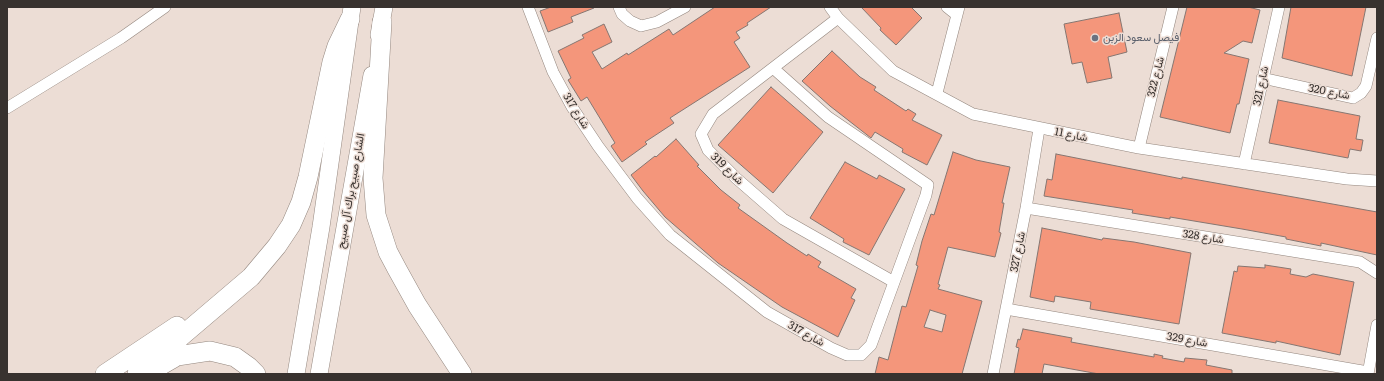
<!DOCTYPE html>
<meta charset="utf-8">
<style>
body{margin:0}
#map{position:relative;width:1384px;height:381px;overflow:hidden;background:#ecddd5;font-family:Literata,serif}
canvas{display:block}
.frame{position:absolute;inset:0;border:8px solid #38322f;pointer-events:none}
</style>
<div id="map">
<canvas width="1384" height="381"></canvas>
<div class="frame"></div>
</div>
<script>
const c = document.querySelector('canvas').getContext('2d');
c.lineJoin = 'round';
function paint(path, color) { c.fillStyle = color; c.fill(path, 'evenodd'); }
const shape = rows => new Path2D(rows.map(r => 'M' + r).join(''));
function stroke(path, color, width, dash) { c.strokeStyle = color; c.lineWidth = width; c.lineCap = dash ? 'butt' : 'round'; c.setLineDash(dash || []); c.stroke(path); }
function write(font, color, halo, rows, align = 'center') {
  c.font = font + ' Literata,Vazirmatn,serif'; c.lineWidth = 3; c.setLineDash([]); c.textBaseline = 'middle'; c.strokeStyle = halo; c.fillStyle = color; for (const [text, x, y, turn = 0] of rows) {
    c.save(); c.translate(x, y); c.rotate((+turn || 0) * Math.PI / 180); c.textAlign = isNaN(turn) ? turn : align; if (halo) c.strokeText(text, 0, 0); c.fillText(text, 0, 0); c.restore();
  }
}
const building = shape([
 [551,7,594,7,594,8,571,17,573,22,548,32,540,11,551,7],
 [715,7,771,7,747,23,748,25,736,32,740,38,734,42,750,67,670,118,674,123,645,142,647,144,622,162,611,146,615,143,587,97,581,101,568,80,571,78,558,51,584,38,582,35,604,24,612,42,592,52,602,69,627,53,628,55,669,29,673,35,715,7],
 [861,7,911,7,922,18,896,45,880,30,881,28,861,7],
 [1187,7,1248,7,1260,10,1252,43,1243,41,1224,53,1249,59,1239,104,1237,104,1230,133,1160,117,1187,7],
 [1291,7,1366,7,1352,76,1282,58,1291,7],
 [1119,13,1127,52,1108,57,1112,78,1087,83,1082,62,1072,64,1064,24,1119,13],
 [832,51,860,77,876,87,874,90,906,111,908,109,916,114,912,120,942,135,927,165,902,152,903,149,875,132,871,138,830,106,802,81,832,51],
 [771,87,823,132,773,193,718,145,771,87],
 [1278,100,1360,116,1356,139,1363,140,1361,151,1350,149,1348,158,1269,143,1278,100],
 [676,139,699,165,697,166,721,190,740,205,738,208,787,243,807,256,808,254,821,262,818,267,856,289,851,298,855,300,838,337,782,307,718,263,665,217,643,191,631,175,655,156,656,157,676,139],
 [953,152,976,160,1010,167,1002,203,1004,203,999,232,1001,233,995,257,948,247,938,284,940,285,938,289,982,301,962,374,875,374,879,357,888,360,902,306,906,307,918,266,916,265,922,241,931,214,934,215,953,152],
 [930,310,946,315,942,332,924,327,930,310],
 [1056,154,1182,179,1182,177,1377,212,1377,255,1321,243,1321,246,1286,239,1286,237,1242,229,1170,217,1170,219,1132,213,1133,210,1044,196,1047,179,1052,180,1056,154],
 [845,162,877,179,879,175,905,189,869,255,843,242,844,239,810,218,845,162],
 [1042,228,1102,240,1103,238,1134,242,1191,253,1179,324,1090,309,1091,302,1055,296,1054,302,1030,297,1042,228],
 [1265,265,1291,269,1290,274,1306,277,1313,274,1354,282,1340,355,1276,341,1276,343,1222,333,1234,271,1237,272,1238,266,1265,268,1265,265],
 [1023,329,1072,338,1071,342,1154,357,1154,354,1163,356,1162,358,1184,362,1185,358,1207,360,1206,365,1232,370,1232,374,1099,374,1044,364,1042,374,1014,374,1019,348,1016,347,1018,339,1020,340,1023,329]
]);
paint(building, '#f4967b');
stroke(building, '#857671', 1);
const street = shape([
 [528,7,553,72,572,107,598,146,637,198,670,235,767,312,831,348,847,355,861,355,871,345,926,195,928,185,828,117,773,68],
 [619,7,622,14,630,21,641,26,657,22,685,7],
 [830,7,838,18,893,71,973,114,1139,148,1347,179,1377,181],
 [947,7,957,15],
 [838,18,713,114,701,134,708,150,736,178,783,219,894,282],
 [1262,78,1353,98,1361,93,1366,86,1377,38],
 [937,93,959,7],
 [7,108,121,38,165,7],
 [1139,148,1173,7],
 [1244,164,1279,7],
 [1026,208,1360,262,1377,273],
 [1006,309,1368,372],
 [993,374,1026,208,1039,129],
 [1368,374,1377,325]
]);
const primary = shape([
 [379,35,384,7],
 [296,374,321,227,352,7],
 [319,374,372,75]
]);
const highway = shape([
 [382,22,373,178,376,215,388,252,397,269,417,305,462,374],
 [158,367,177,356,210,351,235,357,249,367,256,374],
 [105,374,177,326],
 [137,374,251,277,277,246,291,225,301,202,308,177,332,62,337,46,350,19]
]);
stroke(street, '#93867e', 12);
stroke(primary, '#93867e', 18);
stroke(highway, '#93867e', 20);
stroke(street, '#fff', 11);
stroke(primary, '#fff', 17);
stroke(highway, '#fff', 19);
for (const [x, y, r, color] of [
 [1095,38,4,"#6b7280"]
]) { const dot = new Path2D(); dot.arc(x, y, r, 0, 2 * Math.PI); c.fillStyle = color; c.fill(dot); stroke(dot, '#ecddd5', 1.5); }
write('11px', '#5b616d', '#ecddd5', [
 ["فيصل سعود الزبن",1103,38]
], 'left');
write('11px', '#38322f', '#ecddd5', [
 ["شارع 322",1156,77,-76],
 ["شارع 321",1261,86,-78],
 ["شارع 320",1329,92,11],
 ["شارع 317",576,111,58],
 ["شارع 11",1071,135,11],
 ["شارع 319",727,169,44],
 ["الشارع صبيح براك آل صبيح",351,191,-80],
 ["شارع 328",1203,237,9],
 ["شارع 327",1018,252,-79],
 ["شارع 317",806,334,29],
 ["شارع 329",1187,340,10]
]);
</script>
